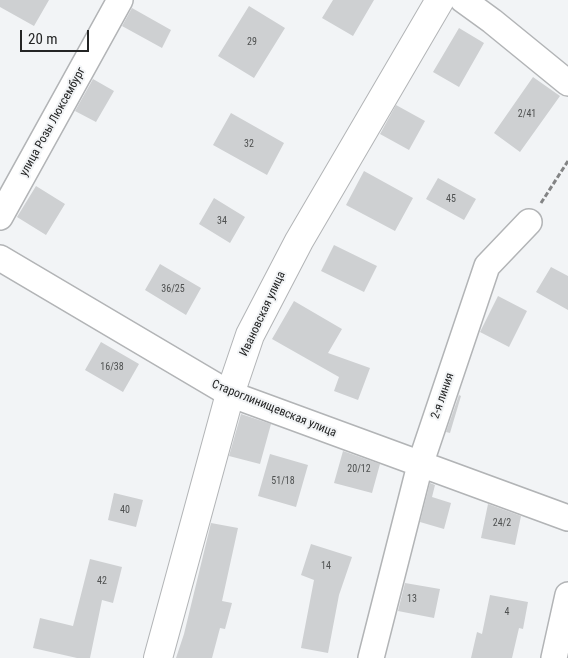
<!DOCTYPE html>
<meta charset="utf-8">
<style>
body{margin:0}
#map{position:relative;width:568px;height:658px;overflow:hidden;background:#f2f4f6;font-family:"Roboto Condensed",sans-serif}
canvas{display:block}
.scale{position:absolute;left:20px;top:30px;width:69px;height:22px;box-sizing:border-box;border:2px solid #242525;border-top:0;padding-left:6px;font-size:15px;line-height:18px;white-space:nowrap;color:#242525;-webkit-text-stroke:4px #f2f4f6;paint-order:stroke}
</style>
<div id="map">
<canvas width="568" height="658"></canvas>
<div class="scale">20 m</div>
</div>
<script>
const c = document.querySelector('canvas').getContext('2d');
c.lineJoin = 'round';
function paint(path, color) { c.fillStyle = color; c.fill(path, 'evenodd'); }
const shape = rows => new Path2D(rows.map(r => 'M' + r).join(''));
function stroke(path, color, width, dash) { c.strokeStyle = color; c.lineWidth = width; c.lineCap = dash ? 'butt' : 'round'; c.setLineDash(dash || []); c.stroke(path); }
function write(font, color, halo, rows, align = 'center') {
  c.font = font + ' "Roboto Condensed",sans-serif'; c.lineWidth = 4; c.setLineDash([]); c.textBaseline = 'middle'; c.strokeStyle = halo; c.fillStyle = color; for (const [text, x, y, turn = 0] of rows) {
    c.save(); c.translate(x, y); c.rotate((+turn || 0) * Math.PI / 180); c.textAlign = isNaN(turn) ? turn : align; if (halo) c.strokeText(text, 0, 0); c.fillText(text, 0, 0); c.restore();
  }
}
paint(shape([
 [0,0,49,0,34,26,0,7],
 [333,0,374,0,353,36,322,18],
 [249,6,285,28,254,78,218,56],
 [132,8,171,30,162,48,122,26],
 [459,28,484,43,459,87,433,72],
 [533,77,560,96,520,152,494,133],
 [93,79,114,91,96,122,75,111],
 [396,105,425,121,409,150,380,134],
 [231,113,284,143,267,175,213,145],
 [364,171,413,198,395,231,346,205],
 [438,178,476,199,464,220,426,199],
 [36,186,65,204,46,235,17,217],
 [214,198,245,217,230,243,199,224],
 [334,245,377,266,364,292,321,271],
 [160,264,201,288,186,315,145,290],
 [551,267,568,276,568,310,536,292],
 [498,296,527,311,509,347,480,332],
 [294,301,342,329,328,353,370,368,358,400,334,391,339,377,272,339],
 [101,342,139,364,123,392,85,370],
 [459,395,461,396,450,433,446,432],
 [241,414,271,424,260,464,229,456],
 [343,451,380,464,372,493,334,483],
 [270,454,308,465,296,507,258,496],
 [430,483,435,485,432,497,451,503,444,529,420,522],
 [114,493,143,500,136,527,108,520],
 [488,504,521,516,515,545,481,538],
 [211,523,238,528,222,601,232,603,225,629,220,628,212,658,176,658,184,634],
 [311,544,352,557,339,595,328,653,301,648,314,580,301,575],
 [90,559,122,567,113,603,102,600,90,658,77,658,33,648,40,618,73,626],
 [405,583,440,589,434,618,398,611],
 [490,595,528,602,523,629,519,628,512,658,471,658,477,632,482,634]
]), '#ced0d2');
const minor = shape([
 [463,0,492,21,568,83],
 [0,217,120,0],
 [0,258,230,394,568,518],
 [371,658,420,465,487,266,529,222],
 [554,658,568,595]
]);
const primary = shape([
 [158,658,230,394,250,335,299,241,440,0]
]);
stroke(minor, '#b2b4b6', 28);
stroke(primary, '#b2b4b6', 30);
stroke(shape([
 [541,203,568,161]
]), '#838485', 3, [5, 2.5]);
stroke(minor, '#fff', 25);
stroke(primary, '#fff', 28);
write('10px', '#4e5050', null, [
 ["29",252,42],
 ["2/41",527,114],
 ["32",249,144],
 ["45",451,199],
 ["34",222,221],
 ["36/25",173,289],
 ["16/38",112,367],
 ["20/12",359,469],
 ["51/18",283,481],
 ["40",125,510],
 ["24/2",502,523],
 ["14",326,566],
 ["42",102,581],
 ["13",412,599],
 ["4",507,612]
]);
write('12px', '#242525', '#f2f4f6', [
 ["улица Розы Люксембург",53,122,-61],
 ["Ивановская улица",263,314,-65],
 ["2-я линия",443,396,-71],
 ["Староглинищевская улица",274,409,22]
]);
</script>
